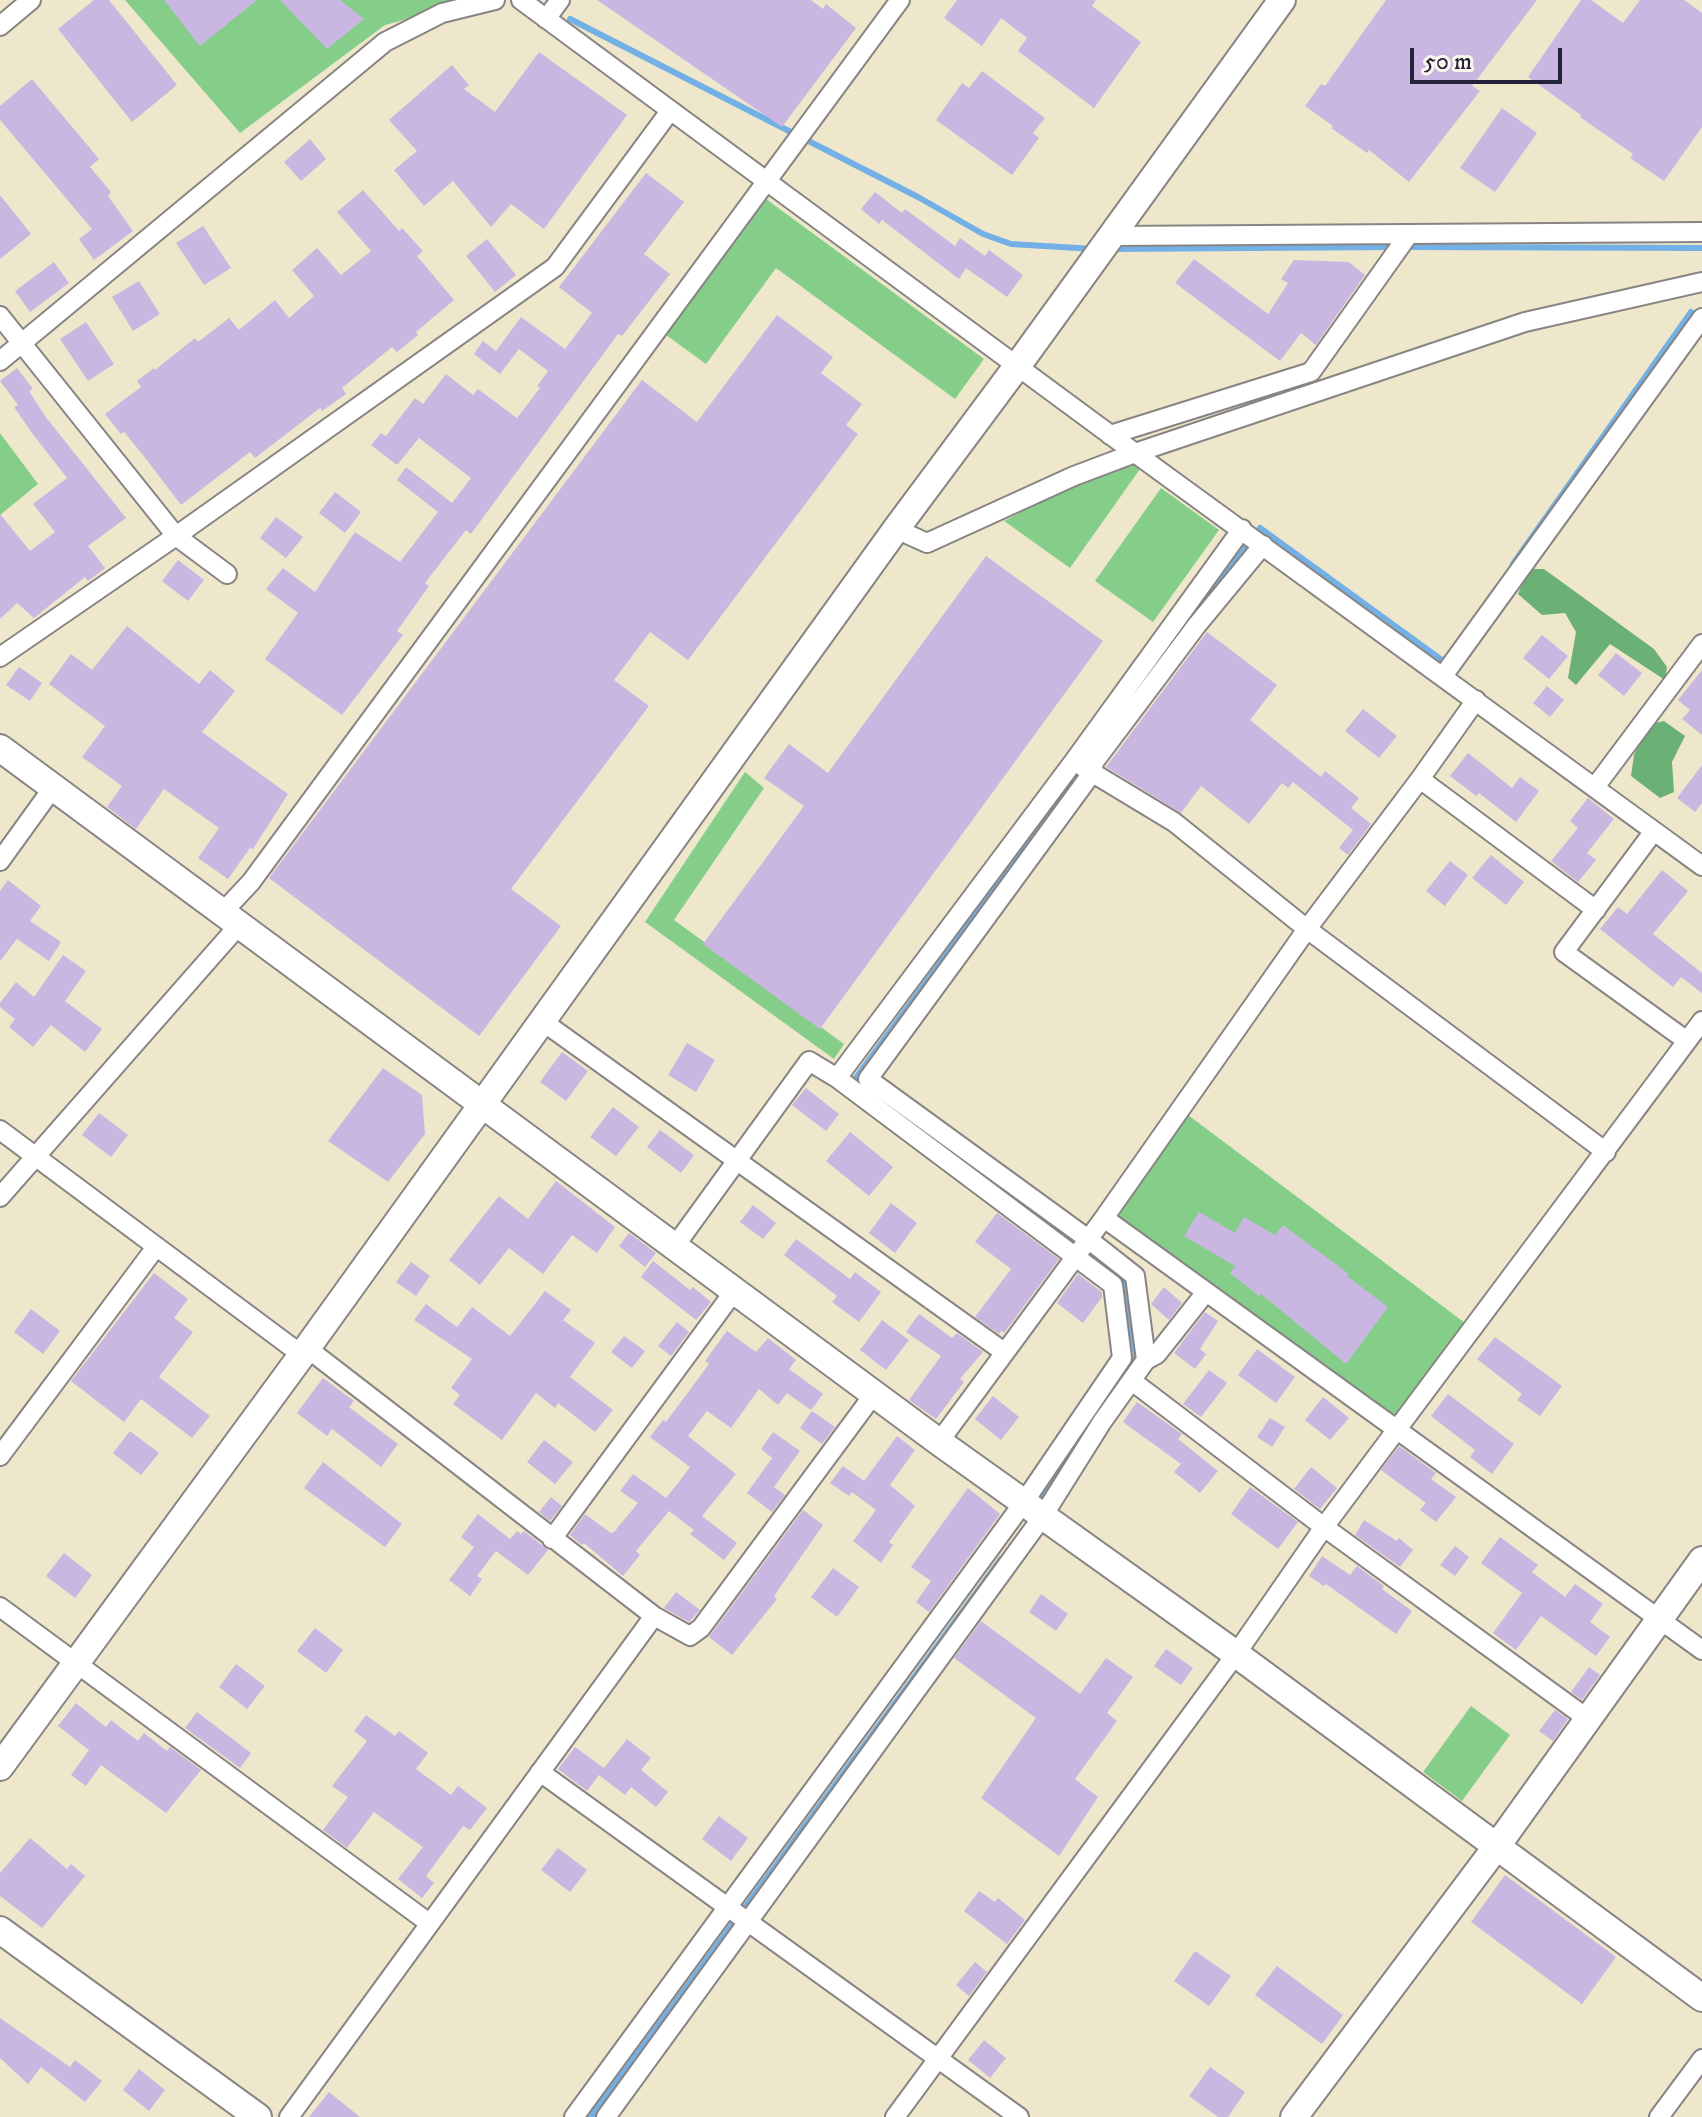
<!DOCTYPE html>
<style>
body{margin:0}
#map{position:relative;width:1702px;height:2117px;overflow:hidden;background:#efe7cb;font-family:"IM FELL DW Pica",serif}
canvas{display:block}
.scale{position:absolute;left:1410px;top:48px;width:152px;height:36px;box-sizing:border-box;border:4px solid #22223b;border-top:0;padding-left:10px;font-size:24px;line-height:28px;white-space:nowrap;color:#22223b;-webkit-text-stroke:6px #fbf7ec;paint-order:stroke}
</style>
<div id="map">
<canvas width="1702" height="2117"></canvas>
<div class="scale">50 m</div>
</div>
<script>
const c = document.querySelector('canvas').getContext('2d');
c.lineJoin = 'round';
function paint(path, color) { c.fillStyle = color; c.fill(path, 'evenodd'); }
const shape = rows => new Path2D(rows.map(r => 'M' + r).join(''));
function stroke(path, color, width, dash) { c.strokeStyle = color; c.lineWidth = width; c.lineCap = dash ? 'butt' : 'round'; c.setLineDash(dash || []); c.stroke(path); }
paint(shape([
 [125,0,477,0,385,25,240,133],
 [766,199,984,359,955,399,776,268,706,364,666,335],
 [0,433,38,484,0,515],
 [1125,458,1140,469,1070,568,1004,521],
 [1161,488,1219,530,1153,622,1095,581],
 [745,772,764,788,674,920,844,1044,834,1059,645,922],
 [1180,1109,1473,1329,1401,1425,1105,1218],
 [1471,1706,1510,1735,1462,1801,1423,1772]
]), '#84ce8a');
paint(shape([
 [1528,569,1544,569,1654,649,1667,667,1665,680,1610,644,1576,685,1568,678,1576,632,1565,613,1542,615,1518,594],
 [1664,721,1685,736,1672,762,1674,792,1660,798,1631,776,1634,755,1643,734,1655,723]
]), '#6bb176');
stroke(shape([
 [570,19,918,197,983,234,1011,244,1094,249],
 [1406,247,1702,248],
 [1110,249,1394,247],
 [1513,564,1691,312],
 [1211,594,1260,528,1443,661,1446,658],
 [864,1085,855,1079,1082,770],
 [985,1175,1125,1279,1136,1357,1095,1415,1039,1504],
 [591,2117,1001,1559]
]), '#72b0e5', 6);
paint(shape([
 [94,0,109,0,177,85,132,122,58,29],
 [164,0,257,0,200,46],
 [280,0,340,0,364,19,327,49],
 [597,0,811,0,823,9,826,4,856,28,782,127],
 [957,0,1096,0,1092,6,1141,42,1094,108,1018,51,1027,38,1001,18,982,46,944,18],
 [1386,0,1537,0,1472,86,1480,91,1409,182,1369,150,1367,153,1331,128,1333,126,1305,106,1321,84,1325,86],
 [1581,0,1591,0,1623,23,1640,0,1684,0,1702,13,1702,127,1664,181,1630,158,1633,154,1580,117,1581,115,1528,77],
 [539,52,627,115,544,229,511,204,491,227,453,181,424,206,394,170,417,151,389,120,452,65,469,85,464,89,495,112],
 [982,71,1045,118,1033,133,1039,138,1012,175,936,120,962,83,969,88],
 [32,79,99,159,90,167,111,192,108,196,133,231,94,260,79,239,92,229,0,120,0,106],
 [1502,108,1537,133,1495,192,1460,168],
 [310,139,326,159,301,181,284,162],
 [646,173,684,202,644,254,670,274,622,336,618,334,471,534,466,530,425,583,429,586,397,631,403,635,342,715,265,659,298,613,266,589,283,568,315,592,355,532,400,562,438,512,397,480,406,467,452,503,471,478,419,438,397,465,371,445,381,433,386,436,415,398,423,404,446,374,473,395,478,389,517,418,540,388,537,386,548,371,519,349,500,374,474,354,483,341,496,351,521,317,565,349,592,313,559,287],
 [363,190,399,231,402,228,423,251,417,256,454,300,416,332,418,335,397,352,392,347,342,388,346,394,322,411,320,408,255,458,250,452,181,505,143,455,124,432,121,434,105,414,141,387,137,381,154,368,155,370,195,338,198,342,229,318,239,330,275,300,289,318,314,296,292,270,317,248,341,275,371,251,337,212],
 [875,192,902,213,905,209,955,246,960,238,985,256,989,250,1023,275,1007,297,966,268,959,279,882,220,879,224,861,209],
 [0,195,31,234,0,259],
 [203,226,231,268,204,285,176,243],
 [487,239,516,275,495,292,466,256],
 [1194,259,1268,314,1288,283,1281,279,1294,260,1349,262,1365,275,1316,345,1301,333,1280,361,1175,283],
 [54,262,69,283,30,312,15,291],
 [139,281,160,314,133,331,112,297],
 [777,315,833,357,821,373,862,404,846,425,858,434,688,660,650,632,614,680,649,706,511,889,561,926,479,1036,269,878,642,380,697,422],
 [86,322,114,364,88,381,60,339],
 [17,368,33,389,29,391,45,416,126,518,88,546,105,568,88,581,85,577,34,618,17,603,0,619,0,514,30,551,55,532,33,504,67,478,32,433,14,407,18,405,0,381],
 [335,492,361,512,345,533,319,513],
 [276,517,303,537,286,558,260,538],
 [986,556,1103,641,820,1029,703,944,804,806,764,778,789,744,828,773],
 [178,560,204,580,188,601,162,581],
 [127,626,199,684,210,670,235,691,202,732,288,794,253,849,250,848,228,879,198,858,219,828,164,789,136,829,107,807,122,786,82,757,105,726,49,684,71,654,92,670],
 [1207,632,1277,685,1250,720,1321,777,1325,771,1359,798,1351,808,1371,824,1348,855,1339,848,1353,830,1293,782,1288,788,1282,783,1249,824,1201,786,1181,813,1106,767],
 [1542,635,1568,656,1549,679,1523,658],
 [1616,653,1642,673,1624,696,1598,675],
 [19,667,42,683,30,701,6,685],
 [1702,670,1702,735,1682,719,1690,710,1678,700],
 [1547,686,1564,700,1550,717,1533,703],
 [1363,709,1397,736,1379,758,1345,731],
 [1468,753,1512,788,1520,777,1539,791,1516,822,1479,793,1476,796,1450,776],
 [1702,765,1702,803,1695,812,1677,798],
 [1588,798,1614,819,1587,853,1596,860,1578,882,1551,861,1578,828,1570,821],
 [1491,855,1524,882,1506,905,1472,878],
 [1450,861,1468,875,1445,906,1426,891],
 [1662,870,1688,891,1653,934,1702,973,1702,993,1681,977,1673,987,1600,929,1618,907,1627,914],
 [8,880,41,906,30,921,61,942,49,961,17,939,0,961,0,891],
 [63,955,86,971,65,1001,102,1029,85,1052,51,1025,33,1047,9,1027,15,1019,0,1007,0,1003,16,982,34,997],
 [687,1043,715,1060,696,1092,668,1075],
 [562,1052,588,1071,566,1101,540,1082],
 [383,1068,422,1095,425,1134,388,1182,328,1141],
 [806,1088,839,1114,826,1131,792,1105],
 [613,1107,639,1127,616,1156,590,1137],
 [99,1113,128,1135,111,1157,82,1135],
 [660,1130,694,1155,681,1173,647,1147],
 [850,1132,893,1167,869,1196,826,1161],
 [556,1181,615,1227,597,1253,572,1235,543,1274,509,1248,480,1285,449,1260,499,1196,528,1219],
 [891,1203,917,1223,895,1253,869,1233],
 [753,1205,776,1223,763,1239,740,1222],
 [1199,1212,1235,1233,1244,1217,1275,1235,1283,1225,1349,1274,1347,1276,1388,1307,1346,1364,1261,1294,1259,1296,1230,1273,1235,1266,1184,1236],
 [997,1213,1059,1259,1004,1333,1001,1331,999,1334,975,1317,1011,1269,975,1242],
 [629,1233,656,1253,645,1267,619,1246],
 [796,1239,850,1279,855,1272,881,1292,859,1322,832,1302,837,1296,784,1255],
 [653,1261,690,1290,693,1287,711,1302,696,1320,641,1277],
 [411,1262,430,1276,416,1296,396,1282],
 [154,1273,188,1299,174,1318,193,1332,159,1377,210,1416,192,1438,141,1399,124,1422,71,1381],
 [1078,1274,1102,1292,1102,1297,1083,1323,1057,1303],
 [1164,1287,1182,1303,1169,1320,1151,1304],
 [545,1291,571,1310,563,1320,595,1343,570,1377,613,1410,595,1432,558,1403,555,1408,536,1393,502,1440,453,1404,460,1395,451,1388,472,1359,414,1320,426,1304,457,1327,472,1307,510,1336],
 [31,1309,60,1331,43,1354,14,1332],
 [1205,1312,1218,1321,1200,1349,1206,1354,1195,1369,1174,1353],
 [919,1314,952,1338,957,1333,983,1352,960,1379,964,1382,936,1419,909,1400,941,1356,906,1332],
 [882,1320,909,1340,886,1370,860,1350],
 [677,1322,689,1332,671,1356,658,1346],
 [727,1331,756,1352,768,1338,796,1360,789,1369,823,1394,811,1410,787,1393,778,1405,759,1389,731,1428,707,1411,688,1436,736,1474,702,1516,737,1543,724,1560,690,1534,694,1530,669,1511,636,1551,640,1555,623,1576,584,1543,582,1545,570,1535,585,1514,611,1533,614,1532,638,1503,620,1491,633,1474,666,1498,678,1483,690,1467,650,1437,663,1420,666,1422,709,1364,705,1361],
 [624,1336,645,1351,632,1368,611,1352],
 [1495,1337,1562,1386,1540,1416,1517,1400,1522,1394,1477,1359],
 [1257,1349,1295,1377,1276,1403,1238,1375],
 [1209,1370,1227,1383,1201,1417,1183,1404],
 [323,1378,354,1401,349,1407,398,1444,381,1467,332,1429,327,1436,297,1413],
 [1448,1394,1514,1444,1492,1474,1470,1457,1475,1450,1431,1416],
 [993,1396,1019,1417,1001,1440,975,1419],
 [1323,1397,1349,1418,1330,1440,1305,1420],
 [1137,1402,1182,1434,1178,1439,1218,1471,1200,1493,1174,1472,1181,1464,1123,1422],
 [812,1411,835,1427,822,1444,800,1428],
 [1270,1418,1285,1427,1272,1447,1257,1437],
 [130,1431,159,1453,141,1475,113,1453],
 [773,1432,800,1451,774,1487,785,1495,772,1512,747,1493,772,1458,761,1449],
 [897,1436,915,1450,890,1485,915,1506,889,1542,893,1545,881,1563,853,1541,876,1510,852,1492,849,1496,830,1483,843,1466,864,1481],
 [544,1440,573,1462,555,1484,527,1462],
 [1399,1446,1436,1473,1431,1479,1456,1497,1436,1522,1420,1510,1426,1503,1381,1470],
 [323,1462,402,1524,385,1547,304,1488],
 [1311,1467,1337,1488,1320,1509,1294,1489],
 [1250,1487,1298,1522,1278,1549,1231,1514],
 [968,1488,1000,1514,929,1612,916,1602,931,1581,911,1567],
 [551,1497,562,1506,550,1521,539,1512],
 [803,1510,823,1525,774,1596,777,1599,732,1655,709,1637],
 [478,1514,510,1539,517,1531,521,1534,524,1531,548,1550,528,1575,496,1551,477,1576,482,1579,470,1596,449,1580,474,1547,461,1537],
 [1364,1520,1397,1541,1399,1538,1413,1550,1400,1567,1355,1535],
 [1500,1537,1538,1565,1532,1572,1565,1597,1575,1584,1603,1604,1590,1622,1610,1637,1596,1656,1541,1616,1516,1650,1493,1633,1522,1593,1481,1563],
 [1455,1546,1469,1557,1455,1576,1440,1565],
 [64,1553,92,1575,75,1598,46,1576],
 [1322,1556,1350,1575,1357,1566,1384,1586,1382,1589,1412,1611,1396,1634,1326,1584,1324,1586,1309,1576],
 [833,1568,859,1587,837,1617,811,1597],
 [676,1592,700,1610,689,1622,664,1608],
 [1041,1594,1068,1614,1056,1631,1029,1612],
 [981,1621,1080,1694,1106,1658,1133,1677,1107,1713,1117,1721,1075,1779,1098,1797,1059,1856,981,1798,1036,1718,954,1658],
 [315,1628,343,1650,326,1673,297,1651],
 [1166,1649,1193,1668,1181,1685,1154,1666],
 [236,1664,265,1686,247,1709,219,1687],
 [1589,1667,1600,1675,1582,1700,1571,1692],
 [76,1703,106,1727,111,1720,138,1741,144,1733,167,1751,170,1747,201,1770,166,1813,101,1765,86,1786,71,1775,89,1750,58,1726],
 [1555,1710,1568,1719,1553,1741,1539,1731],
 [197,1712,251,1753,240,1768,185,1728],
 [366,1715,395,1736,399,1731,428,1753,416,1769,451,1795,458,1786,487,1808,470,1830,463,1826,426,1876,434,1883,422,1898,398,1879,423,1847,374,1812,347,1848,323,1830,348,1797,332,1786,367,1741,354,1731],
 [627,1739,651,1758,641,1770,668,1792,656,1807,631,1787,625,1795,599,1775,587,1791,558,1769,575,1747,604,1768],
 [719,1816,748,1838,731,1861,702,1839],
 [30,1838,67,1869,71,1864,85,1876,42,1928,0,1896,0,1873],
 [558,1848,587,1870,570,1892,541,1870],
 [1505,1875,1616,1957,1582,2004,1471,1922],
 [979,1891,995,1902,998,1898,1025,1920,1007,1944,964,1911],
 [1195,1951,1231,1976,1209,2006,1174,1981],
 [975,1962,987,1972,969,1996,956,1985],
 [1277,1966,1343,2015,1322,2044,1255,1995],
 [0,2018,70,2067,75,2060,102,2081,85,2102,41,2067,28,2084,0,2058],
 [984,2040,1006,2058,990,2078,968,2060],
 [1210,2067,1245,2092,1228,2117,1218,2117,1189,2096],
 [139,2069,165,2090,149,2111,123,2090],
 [329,2092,360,2117,309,2117]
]), '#cab7e1');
const street = shape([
 [521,0,1135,453,1702,866],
 [546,19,560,0],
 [0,26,31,0],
 [1111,236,1702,232],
 [0,316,176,536,227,574],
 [0,361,385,42,442,13,495,0],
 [1110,435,1311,372,1409,234],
 [896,529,927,543,1074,476,1135,453,1525,322,1702,282],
 [0,657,176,536,555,267,670,111],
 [1443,676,1702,318],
 [1083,767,1174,822,1307,929,1606,1152],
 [1420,779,1596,910],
 [1595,787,1702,644],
 [1654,831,1564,952,1687,1041],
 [0,861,52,789],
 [222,913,251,882,900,0],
 [542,1021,1004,1352],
 [837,1078,1074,761,1242,529],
 [0,1130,302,1355],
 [0,1197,239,925],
 [1104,1218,1702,1650],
 [307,1348,654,1616,690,1636,701,1628,874,1394],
 [1146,1360,1157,1354,1206,1292],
 [1132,1381,1324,1527,1588,1719],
 [939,1442,1104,1218,1307,929,1420,779,1476,700],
 [0,1456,156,1247],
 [552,1539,735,1290],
 [0,1607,429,1923],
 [540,1772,1019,2117],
 [289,2117,654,1616],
 [574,2117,1024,1502,1122,1358,1113,1285,837,1078,809,1061,675,1246],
 [606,2117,1043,1516,1102,1422,1146,1360,1135,1276,1088,1239,868,1079,1092,773,1094,762,1197,625,1263,545],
 [895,2117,1236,1654,1324,1527,1702,1021],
 [1659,2117,1702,2059]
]);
const secondary = shape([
 [0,748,939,1442,1236,1654,1702,1998],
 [0,1767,307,1348,896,529,1018,365,1282,0],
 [0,1930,258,2117],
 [1294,2117,1497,1846,1702,1560]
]);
stroke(street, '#888483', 22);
stroke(secondary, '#888483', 30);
stroke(street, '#fff', 18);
stroke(secondary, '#fff', 26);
</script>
